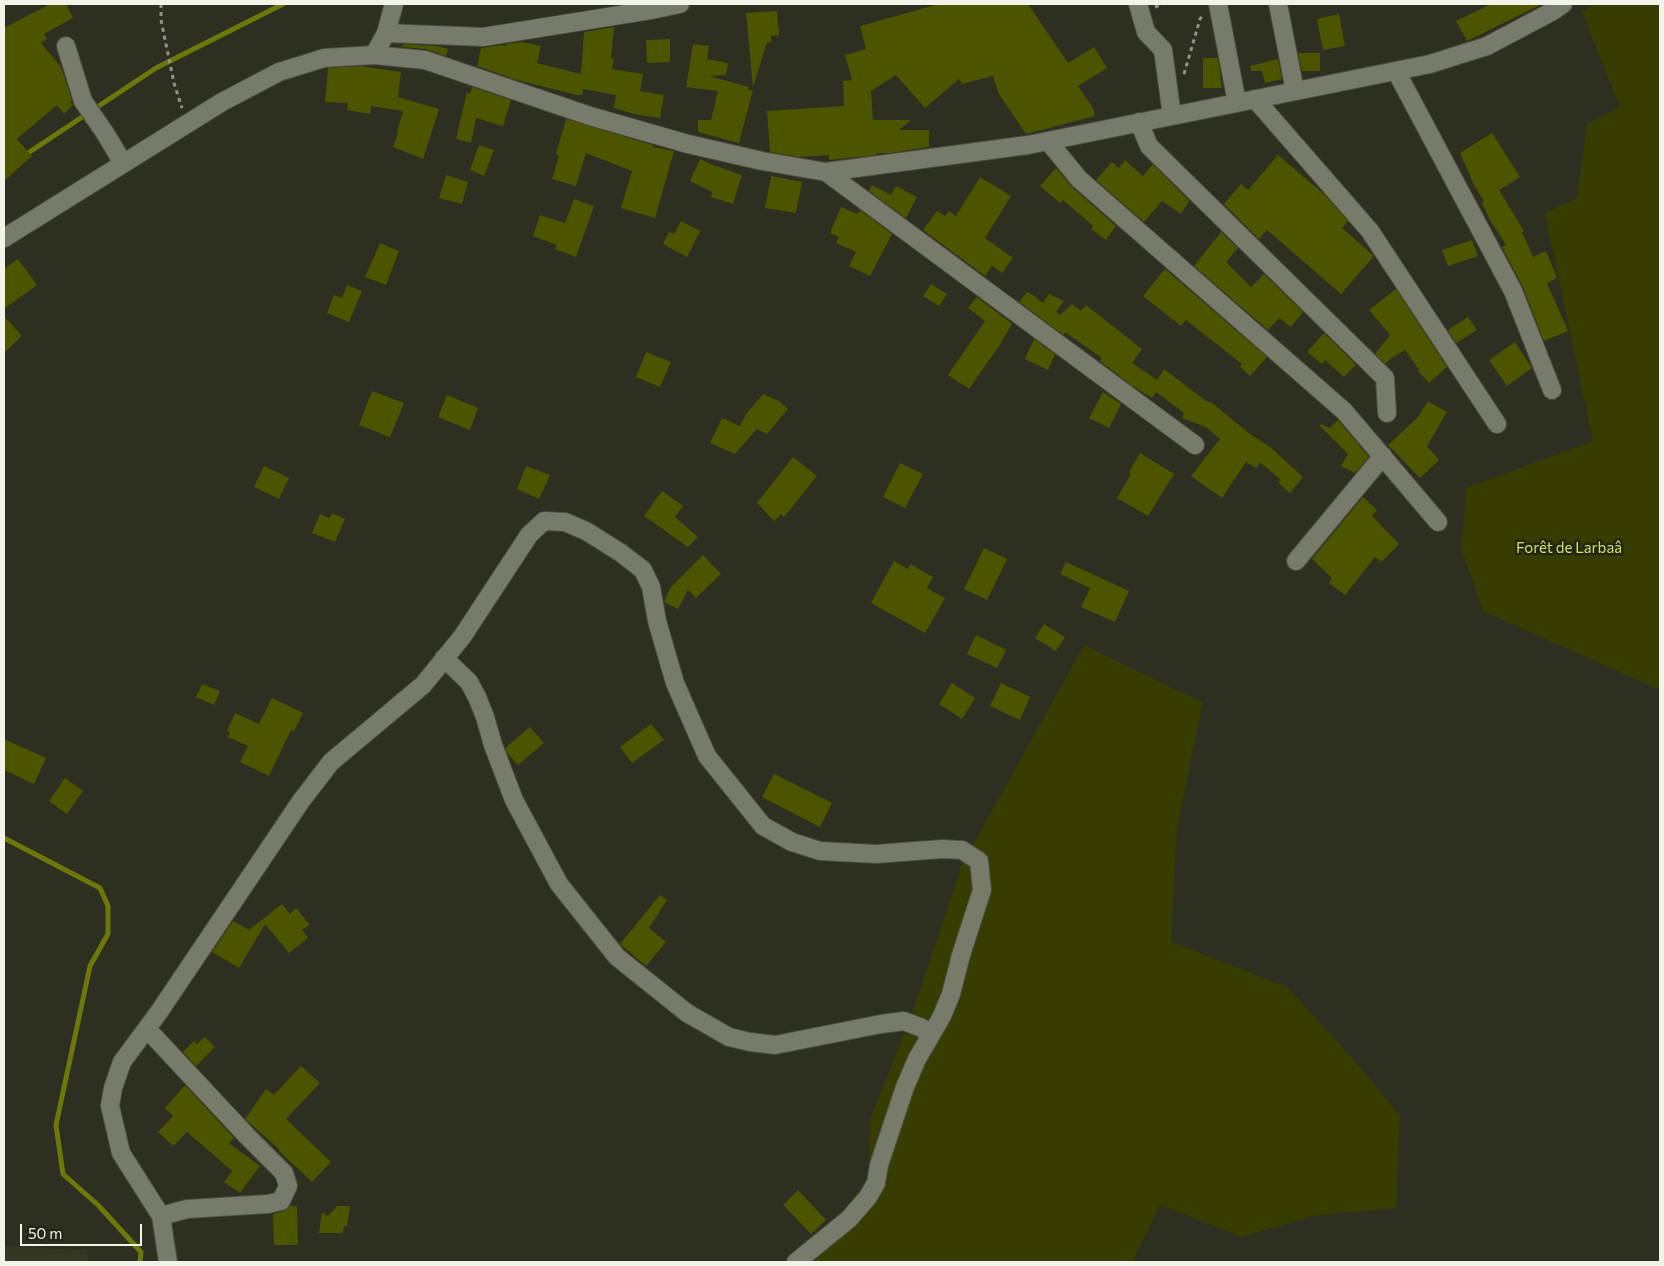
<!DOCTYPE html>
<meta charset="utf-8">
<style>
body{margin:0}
#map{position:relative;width:1664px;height:1266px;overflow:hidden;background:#2d2f21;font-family:Commissioner,sans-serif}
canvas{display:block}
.frame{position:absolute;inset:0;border:5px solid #f2f4ea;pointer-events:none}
.scale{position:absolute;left:20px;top:1224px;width:122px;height:22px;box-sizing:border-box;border:2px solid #f2f4ea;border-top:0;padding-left:6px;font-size:15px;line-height:18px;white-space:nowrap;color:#f2f4ea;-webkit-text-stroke:4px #232517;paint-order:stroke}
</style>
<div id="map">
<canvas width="1664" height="1266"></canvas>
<div class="frame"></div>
<div class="scale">50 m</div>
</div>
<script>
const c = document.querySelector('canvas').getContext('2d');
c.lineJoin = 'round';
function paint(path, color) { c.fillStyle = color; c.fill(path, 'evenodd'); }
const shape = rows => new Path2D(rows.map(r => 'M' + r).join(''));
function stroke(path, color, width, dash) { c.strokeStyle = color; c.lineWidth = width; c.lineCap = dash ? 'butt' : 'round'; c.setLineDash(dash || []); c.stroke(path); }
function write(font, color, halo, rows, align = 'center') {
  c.font = font + ' Commissioner,sans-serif'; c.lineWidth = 5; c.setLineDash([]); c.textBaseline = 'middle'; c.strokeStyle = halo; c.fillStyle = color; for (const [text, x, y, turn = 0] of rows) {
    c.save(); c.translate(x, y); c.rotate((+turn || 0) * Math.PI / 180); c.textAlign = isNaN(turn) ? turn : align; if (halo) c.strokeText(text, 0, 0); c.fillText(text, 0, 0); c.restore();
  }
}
paint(shape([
 [4,1246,87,1250,88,1262,4,1262]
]), '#343722');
paint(shape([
 [1592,4,1660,4,1660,690,1483,611,1461,548,1466,488,1593,441,1545,213,1577,198,1587,124,1620,107,1582,12],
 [1084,645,1178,691,1203,702,1177,828,1171,942,1287,987,1361,1068,1400,1116,1396,1208,1313,1216,1242,1237,1160,1205,1132,1262,806,1262,869,1177,870,1119,910,1020,962,865]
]), '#373d00');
stroke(shape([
 [25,155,156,68,283,4],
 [4,838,100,888,108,906,108,934,90,966,56,1125,63,1174,98,1205,141,1252,140,1262]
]), '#6d780a', 5);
paint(shape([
 [50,4,66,4,73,18,44,34,47,39,41,43,61,67,72,100,70,101,73,105,64,114,57,105,17,139,32,156,4,181,4,28],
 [939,4,1028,4,1068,63,1094,47,1107,68,1078,86,1093,108,1095,116,1026,134,999,94,993,76,962,84,959,79,925,108,896,75,871,91,873,120,911,120,899,130,929,130,929,147,890,153,876,153,876,155,829,160,829,155,799,157,770,152,767,111,844,106,843,81,852,80,845,55,866,49,860,26],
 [1491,4,1542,4,1467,41,1456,21],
 [777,11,779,35,771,36,771,42,767,42,753,87,746,13],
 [1339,14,1345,46,1323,50,1317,19],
 [614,27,611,58,614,59,612,69,643,74,640,91,664,95,660,118,634,114,614,108,616,95,583,89,582,95,577,95,517,80,477,66,481,48,501,45,506,46,506,44,522,42,541,46,537,63,581,74,584,32],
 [670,39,670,62,647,63,646,40],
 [403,44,437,46,448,49,446,56,426,49,402,47],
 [693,44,709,46,707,59,728,63,726,75,709,76,749,87,748,90,753,90,739,143,698,132,698,120,711,120,718,91,686,87],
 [1298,53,1320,53,1320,71,1302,71],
 [1203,58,1218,58,1222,88,1203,88],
 [1278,59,1282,79,1265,83,1262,71,1251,71,1250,66],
 [361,66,401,72,398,97,439,109,423,159,393,147,398,133,397,132,403,111,371,106,370,114,347,110,348,103,325,102,328,68],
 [472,87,511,100,503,126,476,118,471,143,456,139,467,92,470,94],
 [566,119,653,145,653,147,674,151,655,218,621,208,632,171,586,153,576,186,552,179,559,156,556,154],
 [1492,133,1520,177,1499,190,1524,231,1522,232,1533,257,1546,251,1557,278,1547,283,1568,331,1544,341,1523,287,1502,247,1506,245,1490,220,1482,203,1484,201,1474,185,1460,153],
 [479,145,494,150,484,176,470,170],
 [1278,155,1324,194,1348,221,1342,228,1374,256,1341,294,1267,230,1259,239,1224,204,1241,184,1248,190],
 [700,159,713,165,742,175,733,204,711,197,712,192,690,181],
 [1125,160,1143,176,1153,164,1189,201,1181,214,1162,201,1144,222,1096,180,1112,162,1119,168],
 [1056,168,1072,187,1116,226,1106,240,1091,229,1093,226,1063,200,1060,203,1040,186],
 [446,175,468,182,462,204,439,198],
 [771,176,802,182,796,213,765,208],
 [980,177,1011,196,985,238,1013,258,1002,273,992,266,985,276,923,230,937,211,945,216,949,211,956,216],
 [872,185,891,195,896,186,917,197,906,218,869,191],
 [574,199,594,206,576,257,555,249,557,245,533,236,540,215,565,223],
 [841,207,858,214,860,210,892,234,870,276,849,266,856,252,836,243,839,237,830,233],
 [681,221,700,231,687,257,663,244,669,232,674,234],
 [1221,232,1238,248,1226,262,1251,287,1264,274,1303,312,1291,327,1279,318,1268,330,1194,266],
 [1472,240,1478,256,1448,266,1442,250],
 [380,243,399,251,386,285,365,277],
 [18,259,37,285,4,309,4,269],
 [1165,269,1267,357,1250,376,1240,367,1242,364,1186,320,1181,326,1143,296],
 [931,284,947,294,939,306,923,296],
 [347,285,362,291,349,322,327,313,334,295,342,298],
 [1396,289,1447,367,1429,383,1418,371,1419,370,1405,350,1390,359,1386,364,1375,354,1390,335,1369,310],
 [1027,292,1033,295,1043,303,1049,294,1064,301,1056,312,1060,315,1072,304,1081,311,1086,305,1142,349,1132,363,1157,380,1164,369,1206,401,1212,403,1250,434,1270,447,1303,477,1290,493,1278,483,1281,480,1260,462,1256,468,1246,462,1222,498,1191,476,1220,439,1206,427,1182,418,1184,413,1156,392,1152,398,1131,385,1100,361,1102,358,1065,332,1064,335,1019,302],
 [977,297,1012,324,1001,343,969,389,948,375,985,321,968,308],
 [4,316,22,336,4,353],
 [1468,317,1477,330,1456,343,1448,330],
 [1324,333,1356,365,1344,377,1325,360,1322,364,1307,352],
 [1034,339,1055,354,1048,370,1025,359],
 [1515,342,1532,368,1507,386,1489,360],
 [646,352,671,362,660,387,636,377],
 [372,391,404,403,390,437,359,425],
 [1103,392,1121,404,1109,428,1089,418],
 [763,394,779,401,788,409,767,434,757,429,735,454,710,443,722,418,740,426,746,414],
 [447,395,478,408,470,430,438,417],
 [1428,401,1447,412,1427,446,1439,460,1420,478,1388,445,1418,417],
 [1338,420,1369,457,1355,473,1341,466,1348,454,1320,426,1321,424,1330,428],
 [1140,453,1174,474,1148,516,1117,498,1131,474,1129,472],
 [793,457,817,476,784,517,781,514,774,521,757,503],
 [900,463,923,474,905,508,883,497],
 [264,466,289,478,279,499,254,487],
 [526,466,550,475,539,499,517,489],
 [662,491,683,506,675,517,698,537,688,547,644,516],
 [1363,497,1377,510,1372,516,1399,544,1381,562,1375,557,1345,595,1329,583,1332,578,1312,559],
 [332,513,345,519,335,542,312,533,320,514,330,518],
 [984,548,1007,559,987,600,964,589],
 [703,555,721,574,696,598,688,590,678,609,664,602,671,587],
 [894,561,908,569,910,564,933,577,927,588,945,598,925,633,871,603],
 [1066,562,1129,591,1115,622,1081,607,1090,588,1060,574],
 [1044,624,1065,637,1056,651,1035,638],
 [976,635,1006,650,997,668,967,654],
 [952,683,975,698,962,719,939,704],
 [1001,683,1030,697,1020,720,990,706],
 [202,684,220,691,214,705,196,697],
 [272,698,303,713,294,731,291,730,269,776,240,762,248,746,228,737,230,732,227,731,235,713,259,724],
 [651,724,664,740,632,763,620,747],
 [530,727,544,743,518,765,507,753,505,748],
 [4,739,46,758,34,784,4,770],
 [774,774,832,803,820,827,762,797],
 [65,778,83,791,67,814,49,801],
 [660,895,667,900,649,928,666,942,646,966,620,944],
 [282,904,290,914,296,908,310,925,302,930,308,938,289,953,265,924,239,968,212,952,233,921,249,930],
 [205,1037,215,1047,196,1066,183,1052,194,1041,197,1044],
 [301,1066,320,1083,286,1119,331,1162,312,1182,279,1151,280,1150,245,1119,266,1089,274,1095],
 [185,1085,234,1138,229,1143,260,1166,240,1193,224,1182,232,1171,187,1132,173,1146,158,1132,173,1116,165,1108],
 [798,1190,826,1220,811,1234,783,1205],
 [290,1206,297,1206,298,1245,274,1245,273,1214,284,1211],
 [337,1206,350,1206,347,1226,344,1226,343,1233,319,1233,322,1212,328,1216]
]), '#4c5400');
const minor = shape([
 [1138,4,1146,32,1163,50,1172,116],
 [1218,4,1237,103],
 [1278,4,1295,91],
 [386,33,394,4],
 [66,46,83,101,105,133,123,163],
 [374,55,386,33,483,37,651,10,680,4],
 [1396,71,1513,291,1552,390],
 [1255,99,1370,231,1497,424],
 [1139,122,1149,146,1385,378,1387,413],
 [1048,141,1079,179,1344,411,1438,522],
 [826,172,1195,445],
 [4,238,222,102,279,72,324,58,374,55,425,60,590,116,688,144,762,161,826,172,1028,145,1430,64,1487,46,1553,11,1563,4],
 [1296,561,1383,456],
 [444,658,469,682,477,697,485,717,493,745,514,800,559,884,617,957,687,1013,729,1037,750,1042,775,1045,881,1024,904,1021,922,1028,930,1036],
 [147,1029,247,1136,284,1173,288,1186,281,1201,268,1204,187,1209,161,1216],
 [168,1262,161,1216,121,1153,110,1106,113,1088,122,1062,159,1012,301,801,331,762,423,685,462,637,529,535,544,521,565,522,586,531,621,553,643,570,651,587,657,621,675,683,707,756,763,826,792,842,820,851,876,854,942,849,962,850,979,861,982,890,961,955,951,994,942,1016,917,1059,905,1087,879,1165,876,1183,868,1197,849,1219,796,1262]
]);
stroke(minor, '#4a4c40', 20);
stroke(shape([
 [161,4,161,20,174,83,182,108],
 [1155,7,1163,4],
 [1184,74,1200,19,1204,14]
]), '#929488', 3, [4, 4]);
stroke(minor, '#777b6a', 18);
write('15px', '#d1e264', '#232517', [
 ["Forêt de Larbaâ",1569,548]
]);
</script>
